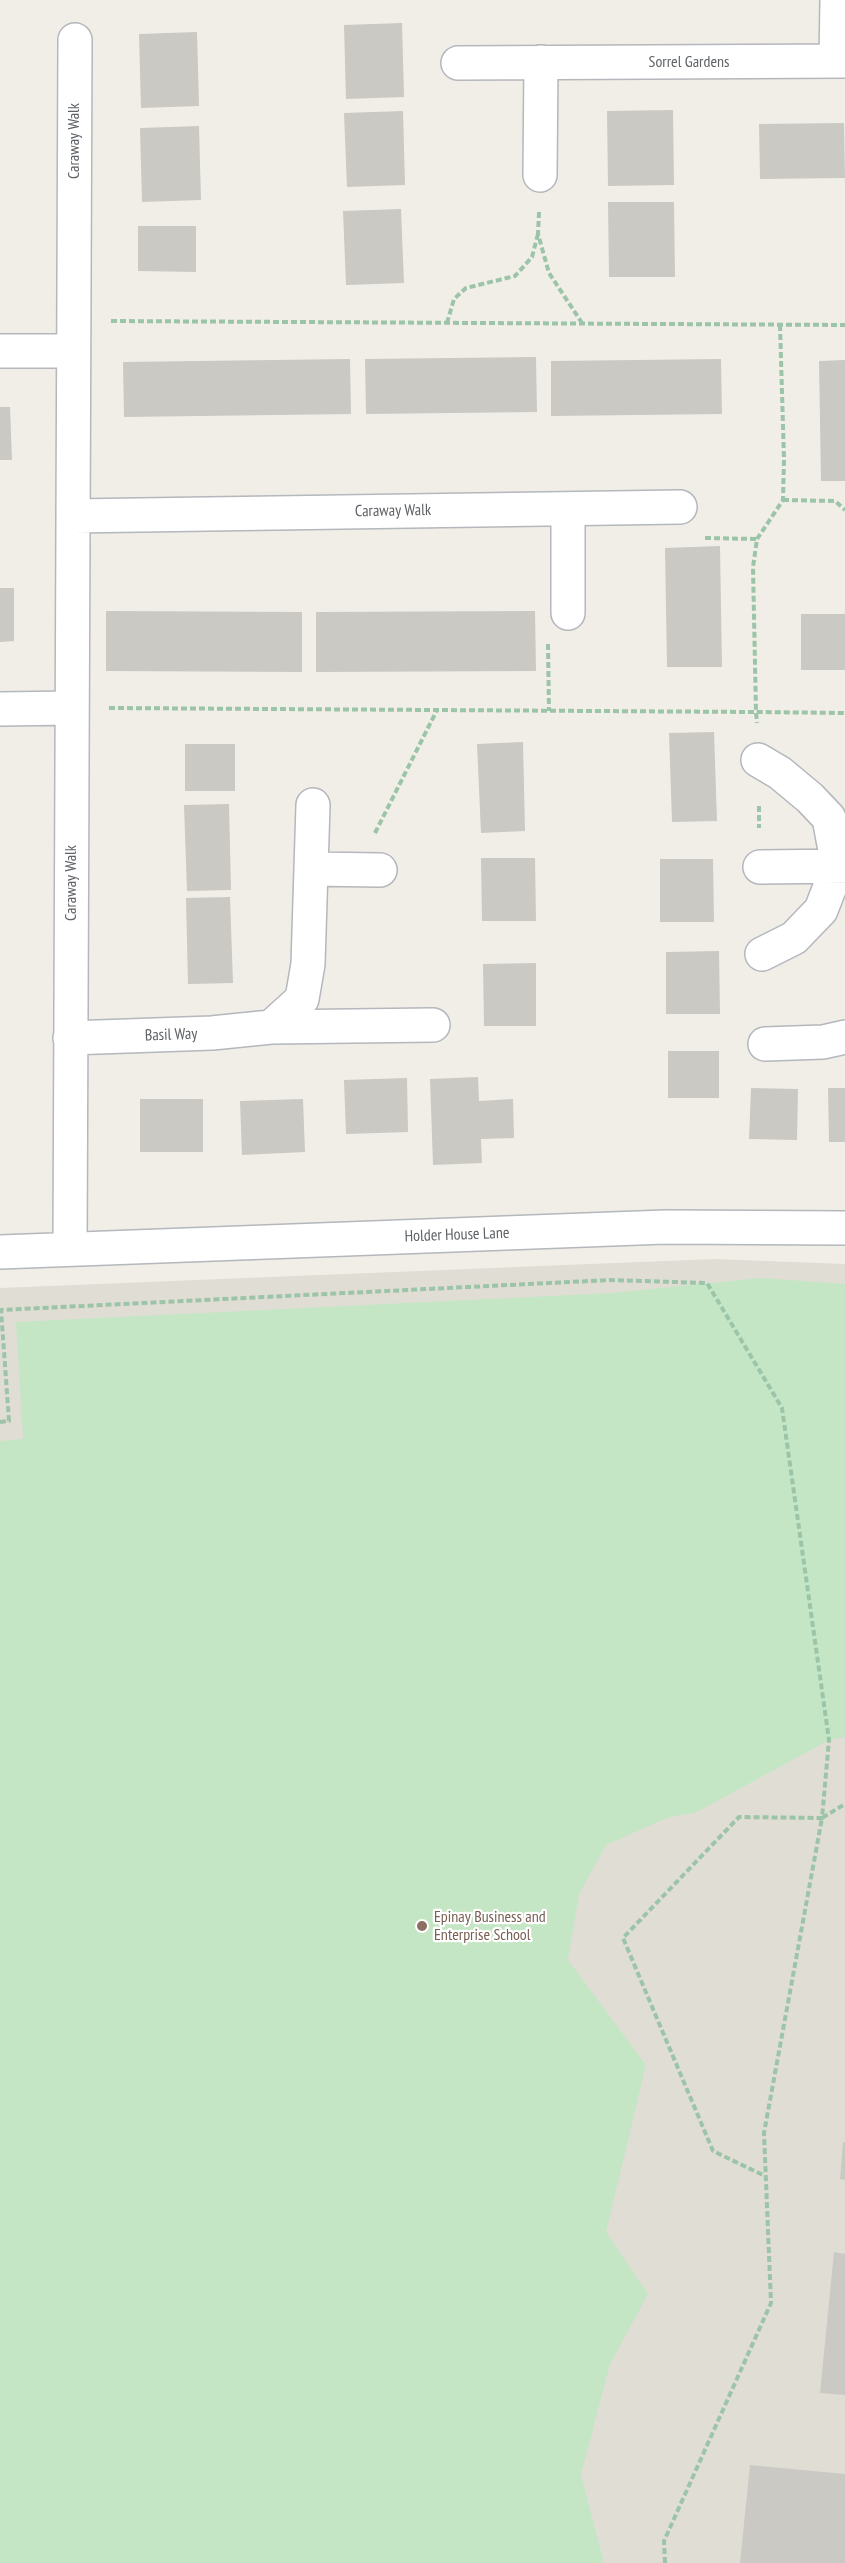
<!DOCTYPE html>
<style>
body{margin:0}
canvas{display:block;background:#f0eee7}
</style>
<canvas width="845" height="2563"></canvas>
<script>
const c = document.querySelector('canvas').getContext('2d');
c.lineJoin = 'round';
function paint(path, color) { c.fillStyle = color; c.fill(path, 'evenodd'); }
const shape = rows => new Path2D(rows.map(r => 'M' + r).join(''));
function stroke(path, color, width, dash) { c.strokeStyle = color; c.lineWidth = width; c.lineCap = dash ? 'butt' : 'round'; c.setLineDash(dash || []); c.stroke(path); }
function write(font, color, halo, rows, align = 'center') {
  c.font = font + ' "PT Sans Narrow",sans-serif'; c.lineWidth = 4.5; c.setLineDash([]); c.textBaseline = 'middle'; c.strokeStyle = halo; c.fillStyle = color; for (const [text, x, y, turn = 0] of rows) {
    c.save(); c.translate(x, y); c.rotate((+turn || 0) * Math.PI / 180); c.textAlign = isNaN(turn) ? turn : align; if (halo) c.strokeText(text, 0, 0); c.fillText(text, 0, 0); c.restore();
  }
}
paint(shape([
 [714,1259,845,1264,845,2563,0,2563,0,1288]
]), '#e0ddd5');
paint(shape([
 [761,1278,845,1284,845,1737,829,1740,697,1812,667,1818,606,1845,579,1894,568,1960,646,2065,606,2232,648,2294,610,2364,581,2475,604,2563,0,2563,0,1441,23,1439,16,1322,612,1293]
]), '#c4e6c5');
paint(shape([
 [402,23,404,97,346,99,344,25],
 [197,32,199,106,141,108,139,34],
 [673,110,674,185,608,186,607,111],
 [403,111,405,185,347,187,344,113],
 [844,123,845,178,760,179,759,124],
 [199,126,201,200,142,202,140,128],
 [608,202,674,202,675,277,609,277],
 [401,209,404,283,346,285,343,211],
 [138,226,196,226,196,272,138,271],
 [536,357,537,412,366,414,365,359],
 [350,359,351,414,124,417,123,362],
 [721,359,722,414,551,416,551,361],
 [845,360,845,481,821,481,819,361],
 [0,407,10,407,12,460,0,460],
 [720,546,722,667,667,667,665,548],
 [0,588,14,588,14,641,0,642],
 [106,611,302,612,302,672,106,671],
 [535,611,536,671,316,672,316,612],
 [801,614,845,614,845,670,801,670],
 [714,732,717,821,672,822,669,733],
 [523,742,525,831,481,833,477,744],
 [185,744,235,744,235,791,185,791],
 [229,804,231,890,187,891,184,805],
 [481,858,535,858,536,921,482,921],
 [660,859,713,859,714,922,660,922],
 [230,897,233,983,188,984,186,898],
 [719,951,720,1014,666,1014,666,952],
 [536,963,536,1026,484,1026,483,964],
 [668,1051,719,1051,719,1098,668,1098],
 [478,1077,479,1101,513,1099,514,1138,481,1139,482,1163,433,1165,430,1079],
 [407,1078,408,1132,346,1134,344,1080],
 [751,1088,798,1089,797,1140,749,1139],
 [828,1088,845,1088,845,1142,829,1142],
 [140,1099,203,1099,203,1152,140,1152],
 [303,1099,305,1152,242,1155,240,1101],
 [843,2142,845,2142,845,2180,840,2179],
 [834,2252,845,2254,845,2395,820,2393],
 [750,2465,845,2474,845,2563,740,2563]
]), '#cbc9c4');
const minor = shape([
 [836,61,837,0],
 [458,63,845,61],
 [540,175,541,62],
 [0,351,73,351],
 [73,516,680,507],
 [568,613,568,509],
 [0,709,72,708],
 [758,760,780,773,810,798,829,818,838,866,821,910,794,938,762,954],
 [760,867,845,866],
 [311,869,380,870],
 [271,1027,433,1025],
 [70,1038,212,1033,271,1027,302,999,308,964,313,805],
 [765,1044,823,1042,845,1037],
 [70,1249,75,40],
 [0,1252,665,1227,845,1228]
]);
stroke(minor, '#b4b7bb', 36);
stroke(shape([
 [539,212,538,234,549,273,582,323],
 [111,321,845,325],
 [447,323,454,299,466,288,515,276,532,257,538,234],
 [780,325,784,459,783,500,757,539,753,567,756,712,845,713],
 [783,500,835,501,845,510],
 [705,538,757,539],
 [548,644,549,711],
 [109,708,756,712,757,723],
 [759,806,759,828],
 [375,833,437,710],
 [0,1422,9,1421,1,1310,610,1280,707,1283,782,1408,829,1740,822,1818,739,1817,623,1938,713,2151,765,2176],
 [665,2563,664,2541,771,2303,764,2133,822,1818,845,1804]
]), '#9cc4a8', 4, [6, 3]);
stroke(minor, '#fff', 33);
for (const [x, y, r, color] of [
 [422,1926,6,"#8d6e63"]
]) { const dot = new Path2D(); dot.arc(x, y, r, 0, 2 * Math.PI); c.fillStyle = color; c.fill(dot); stroke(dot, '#fff', 2); }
write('16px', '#5e6266', '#fff', [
 ["Sorrel Gardens",689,62],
 ["Caraway Walk",74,141,-90],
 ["Caraway Walk",393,511,-1],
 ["Caraway Walk",71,883,-90],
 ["Basil Way",171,1035,-2],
 ["Holder House Lane",457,1235,-2]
]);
write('16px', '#785e54', '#fff', [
 ["Epinay Business and",434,1917],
 ["Enterprise School",434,1935]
], 'left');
</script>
